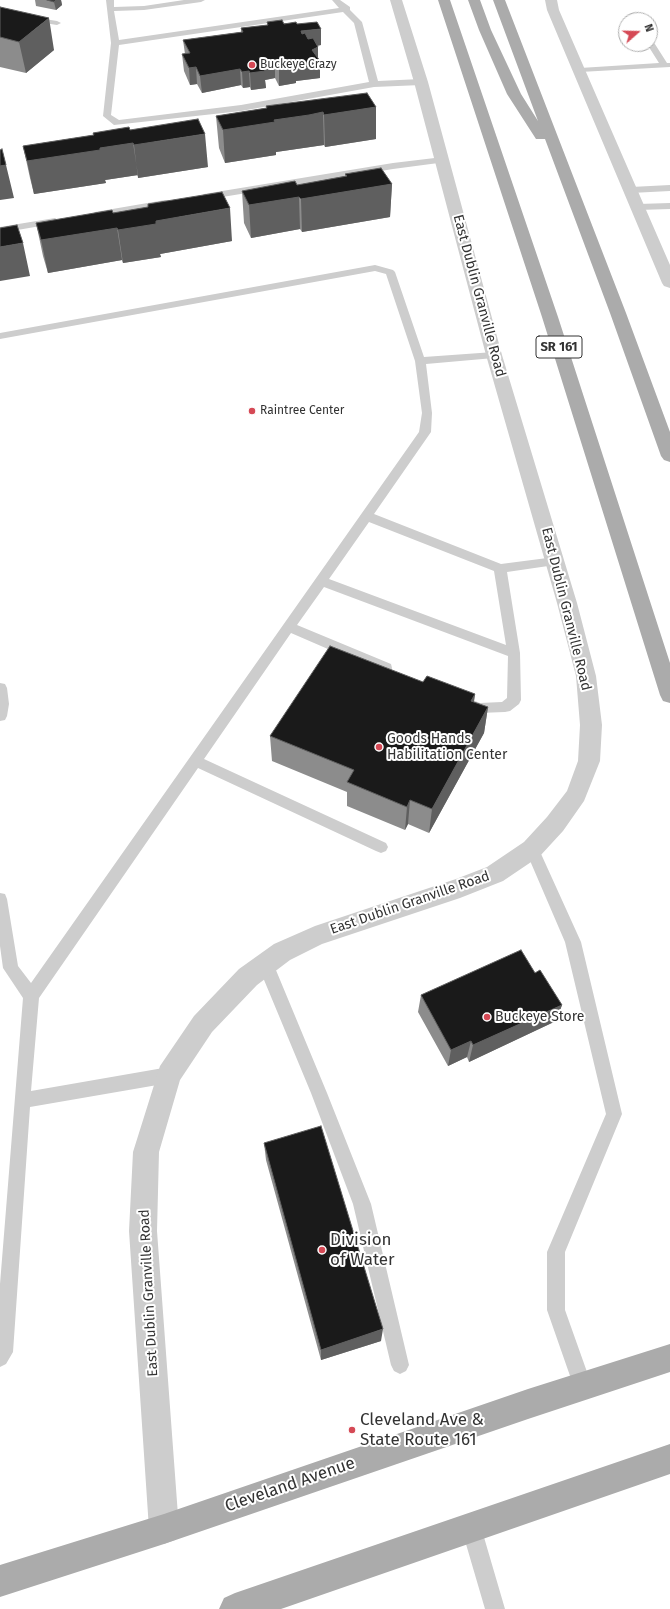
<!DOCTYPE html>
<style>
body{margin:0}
#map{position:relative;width:670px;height:1609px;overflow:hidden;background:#fff;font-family:"Fira Sans",sans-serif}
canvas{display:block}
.north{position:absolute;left:618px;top:12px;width:40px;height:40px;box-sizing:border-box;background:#fff;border:1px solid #adadad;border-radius:50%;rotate:70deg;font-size:11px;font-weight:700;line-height:16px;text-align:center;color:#333}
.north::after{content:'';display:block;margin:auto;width:14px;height:18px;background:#d54955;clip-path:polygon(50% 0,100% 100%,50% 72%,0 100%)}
</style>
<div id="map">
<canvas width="670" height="1609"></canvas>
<div class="north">N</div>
</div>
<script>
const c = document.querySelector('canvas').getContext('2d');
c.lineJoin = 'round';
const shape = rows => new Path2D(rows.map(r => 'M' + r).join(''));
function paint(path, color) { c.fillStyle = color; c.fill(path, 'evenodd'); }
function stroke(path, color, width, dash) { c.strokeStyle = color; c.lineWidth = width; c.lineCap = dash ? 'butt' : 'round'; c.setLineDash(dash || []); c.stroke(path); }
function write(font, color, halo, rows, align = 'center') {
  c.font = font + ' "Fira Sans",sans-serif'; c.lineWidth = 4; c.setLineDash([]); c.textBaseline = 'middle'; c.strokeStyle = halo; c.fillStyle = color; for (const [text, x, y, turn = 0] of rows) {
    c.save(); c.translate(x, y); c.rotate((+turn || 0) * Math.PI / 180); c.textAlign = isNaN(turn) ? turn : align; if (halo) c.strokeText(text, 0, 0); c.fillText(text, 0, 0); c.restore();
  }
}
paint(shape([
 [106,0,114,0,114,7,144,6,184,0,205,0,201,2,144,10,114,11,119,40,339,8,332,0,340,0,350,7,350,10,362,22,378,81,421,79,425,82,421,85,374,87,241,111,114,125,103,116,111,43,106,0],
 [343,12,354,23,369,82,241,105,119,120,111,115,119,45,343,12],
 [0,12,57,21,61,23,57,25,0,16,0,12],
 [650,41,653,41,667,63,670,63,670,67,580,72,576,70,580,68,659,63,647,44,650,44,650,41],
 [443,157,448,160,446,162,393,169,204,200,199,197,204,194,393,163,443,157],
 [670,185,670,191,631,193,626,190,631,187,670,185],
 [165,200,168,201,170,203,168,205,95,218,90,215,95,212,165,200],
 [670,203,670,209,638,210,633,207,638,204,670,203],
 [55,218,60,221,58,223,0,233,0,227,55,218],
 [375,265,393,270,395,272,424,357,494,352,499,355,494,358,426,364,432,413,431,432,374,514,501,564,555,557,559,558,561,561,559,564,555,565,507,572,520,653,521,700,519,704,510,711,505,712,479,713,465,708,463,704,465,700,470,699,480,703,502,702,507,698,508,656,324,587,297,625,391,664,392,668,391,672,386,673,381,672,291,633,204,759,386,843,388,847,386,851,381,853,376,851,198,768,39,998,31,1091,169,1067,175,1070,177,1075,175,1080,169,1083,30,1107,13,1352,6,1364,0,1367,0,1284,23,998,3,968,0,946,0,893,5,894,7,899,18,966,31,983,419,432,422,413,415,361,386,274,375,271,0,339,0,333,375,265],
 [369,522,494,571,506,645,329,579,369,522],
 [0,683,5,684,7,688,9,704,7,716,5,720,0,721,0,683],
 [532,843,537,845,581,942,622,1114,565,1252,565,1310,592,1386,590,1393,583,1395,576,1393,547,1310,547,1252,606,1114,565,942,525,849,527,845,532,843],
 [265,956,270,958,273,963,327,1093,371,1204,409,1365,406,1371,400,1374,394,1371,391,1365,353,1204,311,1093,257,963,260,958,265,956],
 [471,1517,478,1520,481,1527,505,1609,485,1609,461,1527,464,1520,471,1517]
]), '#cdcdcd');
paint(shape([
 [390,0,402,0,428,82,502,355,577,603,596,676,602,725,600,761,584,801,563,831,540,856,503,881,460,898,322,944,290,960,257,985,212,1032,180,1080,159,1152,157,1231,179,1529,175,1540,164,1544,153,1540,149,1529,129,1231,133,1152,160,1066,194,1016,239,969,274,944,315,926,456,879,487,867,524,842,547,817,567,791,578,761,580,725,576,676,557,603,486,355,414,82,390,0],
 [545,0,557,0,559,10,670,265,670,288,664,286,662,283,547,10,545,0]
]), '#cdcdcd');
paint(shape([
 [438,0,450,0,558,317,670,663,670,703,663,701,660,695,542,317,438,0],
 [468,0,480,0,491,30,521,94,538,121,493,0,505,0,626,313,670,432,670,462,664,460,661,456,610,313,545,139,536,139,507,94,479,30,468,0],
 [670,1344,670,1372,528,1419,164,1544,0,1597,0,1565,164,1514,528,1389,670,1344],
 [670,1444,670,1474,281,1609,219,1609,224,1598,235,1593,670,1444]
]), '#ababab');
paint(shape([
 [35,0,61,0,62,5,56,10,36,6],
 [0,7,54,50,26,73,0,67],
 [267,22,297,24,321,45,317,46,320,78,296,81,296,83,279,86,275,78,265,80,266,88,251,90,250,87,243,88,241,85,202,93,197,84,190,85,184,71,182,54,185,54,183,40,241,32,241,28,267,25],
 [266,106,376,107,376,139,325,147,324,145,276,152,276,155,225,163,219,148,216,116,266,108],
 [130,130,208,167,138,178,138,175,105,180,106,183,34,194,30,178,23,146,93,135,93,133],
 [345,174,392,184,390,217,302,232,300,229,251,238,244,223,242,191,297,185,345,176],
 [148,204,232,241,160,254,161,257,123,263,122,260,48,273,43,256,36,223,113,213,148,207],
 [423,682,475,694,474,702,488,707,484,733,429,833,408,824,405,830,347,806,347,792,272,761,270,736],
 [535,973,562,1005,556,1021,469,1062,467,1057,448,1066,418,1012,421,995],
 [264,1143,381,1341,321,1360,266,1160]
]), '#8c8c8c');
paint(shape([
 [56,0,61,0,62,5,56,10,54,2],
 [49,18,54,50,26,73,19,42],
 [321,29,321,45,301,48,301,31],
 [318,47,318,61,320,61,320,78,296,81,296,83,279,86,279,69,295,65,312,50],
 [275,62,275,78,265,80,266,88,251,90,250,73,261,64],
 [196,67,197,84,190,85,189,68],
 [240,69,241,85,202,93,200,76],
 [249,71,250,87,243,88,242,72],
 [376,107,376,139,325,147,324,115],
 [323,112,324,145,276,152,276,155,225,163,223,130,274,120],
 [205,134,208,167,138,178,134,145],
 [133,143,138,175,105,180,106,183,34,194,27,161,100,148],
 [6,165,14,198,0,200,0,166],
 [392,184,390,217,302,232,301,199],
 [299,197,300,229,251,238,249,205],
 [230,208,232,241,160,254,161,257,123,263,118,230,156,221],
 [117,228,122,260,48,273,41,240],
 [23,243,30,276,0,281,0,247],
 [475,694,471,720,471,701],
 [488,707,484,733,429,833,432,809],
 [410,800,408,824,405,830,407,807],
 [562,1005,556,1021,469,1062,473,1045],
 [471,1041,467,1057,448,1066,451,1050],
 [383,1329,381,1341,321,1360,321,1350]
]), '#5f5f5f');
const building = shape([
 [47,0,56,0,54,2,47,0],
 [0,7,49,18,19,42,0,37,0,7],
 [282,20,284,24,296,22,297,24,317,22,321,29,301,31,302,34,305,33,308,39,313,38,318,47,312,50,320,61,295,65,296,66,279,69,275,62,261,64,265,71,250,73,249,71,242,72,240,69,200,76,196,67,189,68,182,54,190,53,183,40,243,32,241,28,268,25,267,22,282,20],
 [367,93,376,107,324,115,323,112,309,115,274,120,275,122,223,130,216,116,267,108,266,106,367,93],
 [198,119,205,134,134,145,133,143,100,148,100,150,27,161,23,146,94,135,93,133,129,127,130,130,198,119],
 [2,149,6,165,0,166,0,150,2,149],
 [381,168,392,184,301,199,299,197,249,205,242,191,295,181,297,185,347,176,345,174,381,168],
 [222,192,230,208,156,221,156,224,118,230,117,228,41,240,36,223,112,210,113,213,148,207,148,204,222,192],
 [17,225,23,243,0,247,0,228,17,225],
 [330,646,423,682,427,676,475,694,471,701,488,707,432,809,410,800,407,807,347,782,354,770,270,736,330,646],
 [521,950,535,973,540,970,562,1005,473,1045,471,1041,451,1050,421,995,521,950],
 [321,1126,383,1329,321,1350,264,1143,321,1126]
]);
paint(building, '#1a1a1a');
stroke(building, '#5f5f5f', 1);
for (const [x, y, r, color] of [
 [252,65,4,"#d54955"],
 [252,411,4,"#d54955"],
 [379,747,4,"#d54955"],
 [487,1017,4,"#d54955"],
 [322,1250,4,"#d54955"],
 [352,1430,4,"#d54955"]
]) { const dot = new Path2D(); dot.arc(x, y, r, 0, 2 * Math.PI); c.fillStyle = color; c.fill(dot); stroke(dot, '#fff', 1.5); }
write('12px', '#333', '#fff', [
 ["Buckeye Crazy",260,65],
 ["Raintree Center",260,411]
], 'left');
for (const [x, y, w] of [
 [559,347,46]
]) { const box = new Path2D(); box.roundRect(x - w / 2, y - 11, w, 22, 3); c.fillStyle = '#fff'; c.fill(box); stroke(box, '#333', 1); }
write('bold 13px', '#333', null, [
 ["SR 161",559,347]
]);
write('14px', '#333', '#fff', [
 ["East Dublin Granville Road",479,296,75],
 ["East Dublin Granville Road",566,609,76],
 ["East Dublin Granville Road",410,903,-19],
 ["East Dublin Granville Road",149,1293,-93]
]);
write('14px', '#333', '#fff', [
 ["Goods Hands",387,739],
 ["Habilitation Center",387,755],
 ["Buckeye Store",495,1017]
], 'left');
write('17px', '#333', '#fff', [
 ["Division",330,1240],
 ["of Water",330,1260],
 ["Cleveland Ave &",360,1420],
 ["State Route 161",360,1440]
], 'left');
write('17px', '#333', '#fff', [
 ["Cleveland Avenue",290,1485,-19]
]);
</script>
